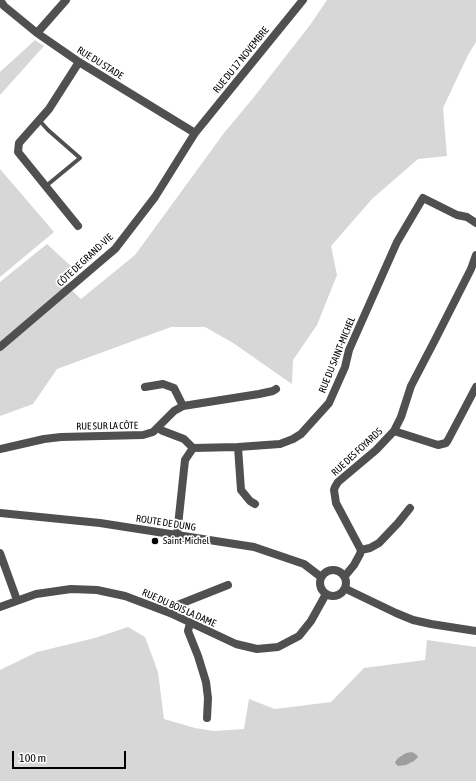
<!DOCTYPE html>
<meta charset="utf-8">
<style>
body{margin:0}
#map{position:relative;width:476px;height:781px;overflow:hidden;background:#fff;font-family:"Asap Condensed",sans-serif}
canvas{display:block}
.scale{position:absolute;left:12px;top:751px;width:114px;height:18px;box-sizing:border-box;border:2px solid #000;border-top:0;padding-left:5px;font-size:12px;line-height:14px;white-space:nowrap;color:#000;-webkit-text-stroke:3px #fff;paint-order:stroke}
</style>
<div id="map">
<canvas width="476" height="781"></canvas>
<div class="scale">100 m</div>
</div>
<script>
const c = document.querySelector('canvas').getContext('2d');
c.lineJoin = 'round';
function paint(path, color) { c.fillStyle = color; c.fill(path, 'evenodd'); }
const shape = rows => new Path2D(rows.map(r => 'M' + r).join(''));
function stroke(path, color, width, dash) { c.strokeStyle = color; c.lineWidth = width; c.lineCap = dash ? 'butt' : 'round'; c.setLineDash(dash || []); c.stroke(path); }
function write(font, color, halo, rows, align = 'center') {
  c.font = font + ' "Asap Condensed",sans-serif'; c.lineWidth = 3.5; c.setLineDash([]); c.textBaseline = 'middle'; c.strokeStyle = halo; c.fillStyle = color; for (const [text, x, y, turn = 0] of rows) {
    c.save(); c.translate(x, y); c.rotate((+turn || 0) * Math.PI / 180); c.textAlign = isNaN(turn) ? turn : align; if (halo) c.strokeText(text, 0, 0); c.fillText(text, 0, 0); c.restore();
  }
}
paint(shape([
 [327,0,476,0,476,42,468,55,443,108,447,156,418,159,372,199,331,246,337,275,317,325,293,360,292,384,233,343,205,327,171,327,57,369,33,404,0,416,0,282,47,244,73,268,64,283,81,299,135,255,224,133,254,97,310,25],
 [35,40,44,46,0,95,0,72],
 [0,169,54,232,0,277],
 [128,627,145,637,158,672,164,719,195,728,214,731,244,729,249,699,275,709,331,702,364,668,425,660,427,640,476,647,476,781,0,781,0,670,37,652,95,638]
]), '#d7d7d7');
paint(shape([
 [412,752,417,755,418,757,414,761,406,765,398,766,396,764,395,762,398,758,406,753]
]), '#9e9e9e');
stroke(shape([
 [39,120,48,130,80,158,46,186]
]), '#505050', 4);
stroke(shape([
 [0,0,4,6,37,33,79,62,195,133],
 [37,33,66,0],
 [78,226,18,152,19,143,49,109,79,62],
 [0,347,115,249,155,197,195,133,303,0],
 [145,387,163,384,174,388,183,406],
 [158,428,163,431,184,439,193,448,238,447,280,444,293,439,301,434,329,403,345,367,349,350,397,242,423,198,457,215,467,217,476,223],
 [394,431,438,445,446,443,448,440,476,387],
 [238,447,241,490,250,501,255,504],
 [0,449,44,439,61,437,143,435,153,432,174,411,183,406,259,394,273,391,276,389],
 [177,535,185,460,193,448],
 [361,550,370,548,379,543,398,523,410,508],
 [0,553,17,600],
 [345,576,354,565,360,554,361,550,336,503,334,490,335,487,338,482,376,450,394,431,401,417,411,386,435,340,471,269,476,255],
 [0,607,36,594,71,589,97,590,125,596,170,613,236,644,257,649,278,647,299,636,311,621,326,594],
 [170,613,175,606,228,585],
 [190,623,188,631,198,656,206,682,208,698,207,718]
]), '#505050', 8);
stroke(shape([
 [0,513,100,523,254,547,304,564,321,577],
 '320 583a13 13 0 1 1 26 0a13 13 0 1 1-26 0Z',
 [346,589,396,613,413,620,431,624,476,631]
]), '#505050', 8);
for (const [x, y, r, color] of [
 [155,541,4,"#000"]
]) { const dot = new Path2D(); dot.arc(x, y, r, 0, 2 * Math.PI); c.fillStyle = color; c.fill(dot); stroke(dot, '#fff', 1.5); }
write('10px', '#000', '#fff', [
 ["RUE DU 17 NOVEMBRE",241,60,-51],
 ["RUE DU STADE",100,63,32],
 ["CÔTE DE GRAND-VIE",85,260,-43],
 ["RUE DU SAINT-MICHEL",337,355,-68],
 ["RUE SUR LA CÔTE",107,426,-1],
 ["RUE DES FOYARDS",357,452,-43],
 ["ROUTE DE DUNG",166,523,9],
 ["RUE DU BOIS LA DAME",179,608,24]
]);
write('10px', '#000', '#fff', [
 ["Saint-Michel",163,541]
], 'left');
</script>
